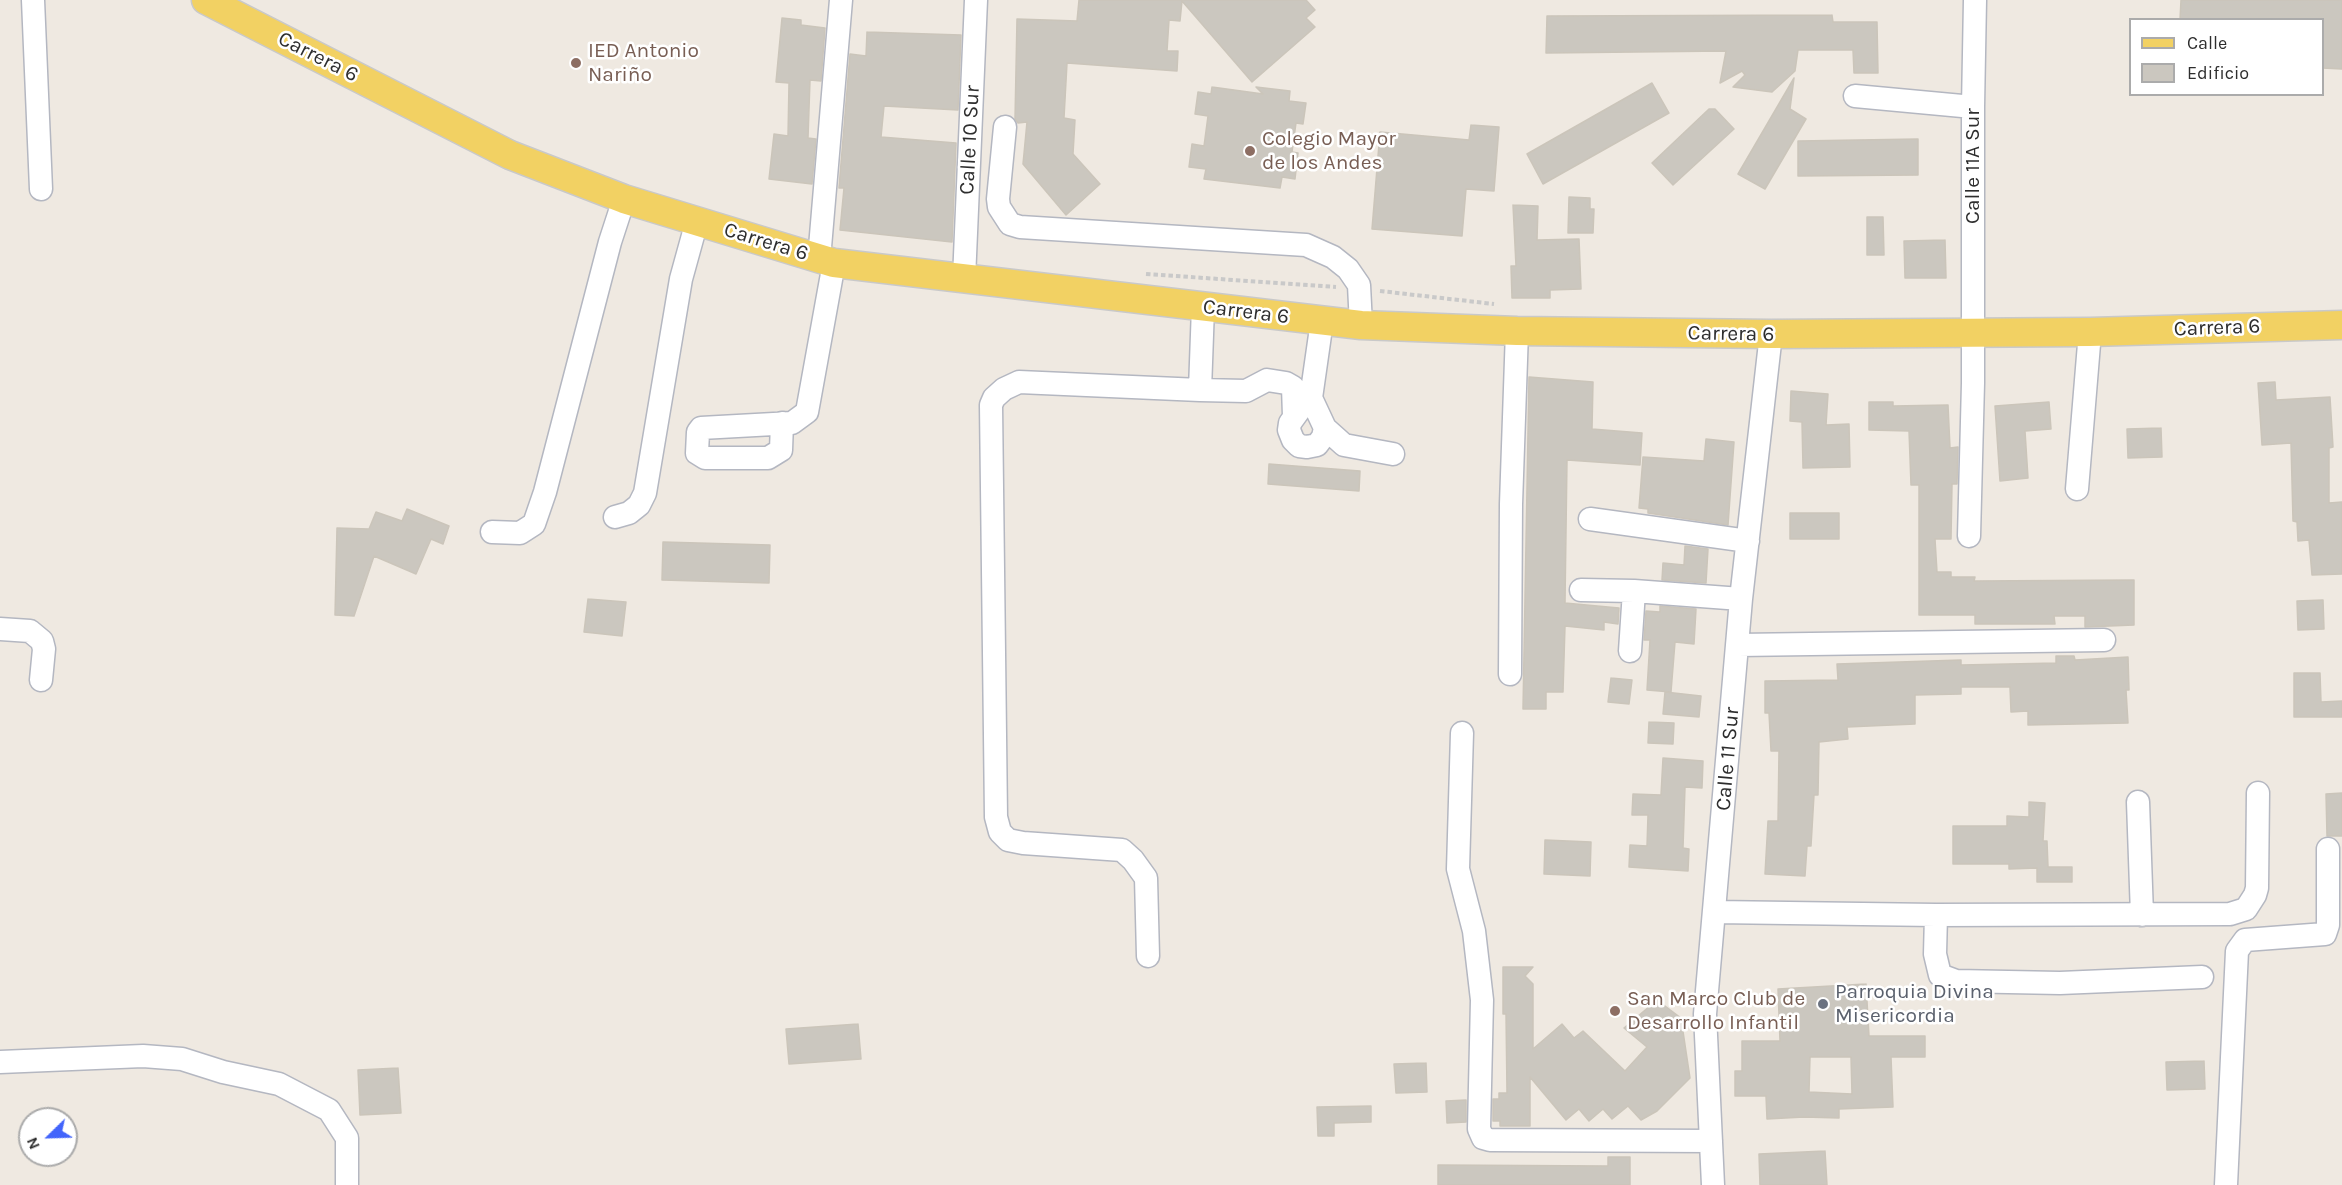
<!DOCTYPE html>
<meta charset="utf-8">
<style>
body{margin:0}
#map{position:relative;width:2342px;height:1185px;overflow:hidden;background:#efe9e1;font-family:Karla,sans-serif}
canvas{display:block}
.legend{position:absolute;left:2129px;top:18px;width:195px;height:78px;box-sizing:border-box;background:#fff;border:2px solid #ababab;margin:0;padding:8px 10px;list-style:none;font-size:18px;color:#2e2e2e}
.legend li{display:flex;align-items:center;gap:12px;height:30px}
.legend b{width:30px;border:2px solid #ababab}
.north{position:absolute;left:18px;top:1107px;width:60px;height:60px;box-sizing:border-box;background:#fff;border:2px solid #ababab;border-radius:50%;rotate:247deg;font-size:16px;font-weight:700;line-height:24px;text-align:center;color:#2e2e2e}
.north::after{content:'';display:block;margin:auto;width:21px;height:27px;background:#4264fb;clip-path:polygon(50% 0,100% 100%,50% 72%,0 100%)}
</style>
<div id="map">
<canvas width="2342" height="1185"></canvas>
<ul class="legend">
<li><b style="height:8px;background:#f2d163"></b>Calle</li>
<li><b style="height:16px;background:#cbc7bf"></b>Edificio</li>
</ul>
<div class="north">N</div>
</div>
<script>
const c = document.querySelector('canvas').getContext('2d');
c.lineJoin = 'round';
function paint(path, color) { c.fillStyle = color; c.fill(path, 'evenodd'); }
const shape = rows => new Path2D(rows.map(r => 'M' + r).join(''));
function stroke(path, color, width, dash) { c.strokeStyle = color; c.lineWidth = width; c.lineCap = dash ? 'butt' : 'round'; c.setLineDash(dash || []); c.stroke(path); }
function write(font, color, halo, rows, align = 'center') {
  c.font = font + ' Karla,sans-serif'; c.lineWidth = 5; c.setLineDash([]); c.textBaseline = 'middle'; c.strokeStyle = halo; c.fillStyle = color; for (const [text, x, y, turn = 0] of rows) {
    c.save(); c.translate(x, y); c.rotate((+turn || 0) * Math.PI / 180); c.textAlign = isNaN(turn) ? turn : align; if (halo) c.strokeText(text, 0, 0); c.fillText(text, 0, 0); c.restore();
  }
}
const building = shape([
 [1079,0,1306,0,1315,10,1306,18,1315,27,1252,82,1182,1,1180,21,1169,20,1167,51,1178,51,1177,71,1067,63,1064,118,1075,120,1073,154,1100,184,1066,215,1023,164,1027,122,1018,123,1015,119,1017,19,1077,21,1079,0],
 [2181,0,2342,0,2342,69,2322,68,2322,20,2180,20,2181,0],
 [1832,15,1833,22,1877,22,1878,73,1854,73,1853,50,1798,50,1795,71,1772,92,1733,87,1745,75,1742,71,1720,83,1726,51,1546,53,1547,16,1832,15],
 [782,18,801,20,801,25,825,28,821,81,810,80,808,138,816,139,812,184,769,179,774,134,788,136,789,83,776,82,782,18],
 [867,32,961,35,958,110,884,106,881,137,956,143,952,242,840,230,844,188,839,188,850,54,866,56,867,32],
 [1794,78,1790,109,1806,119,1765,189,1738,174,1794,78],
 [1652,83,1669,113,1543,184,1527,154,1652,83],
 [1212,87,1263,94,1256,87,1290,91,1289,101,1306,103,1303,124,1296,123,1292,152,1298,153,1295,179,1282,177,1280,188,1204,179,1206,169,1189,167,1192,144,1204,146,1208,116,1195,114,1198,92,1211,94,1212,87],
 [1709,109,1715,109,1734,129,1673,185,1652,163,1709,109],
 [1471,125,1499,127,1494,191,1466,189,1462,236,1372,229,1380,132,1469,140,1471,125],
 [1918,139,1918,175,1798,176,1798,141,1918,139],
 [1569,197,1590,198,1590,209,1594,209,1593,233,1568,233,1569,197],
 [1513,205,1538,206,1537,240,1579,239,1581,289,1550,290,1550,298,1512,298,1511,266,1516,266,1513,205],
 [1867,217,1883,217,1884,255,1867,255,1867,217],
 [1945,240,1946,278,1905,278,1904,241,1945,240],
 [1529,377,1593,382,1592,429,1642,433,1640,465,1567,460,1565,603,1619,608,1618,624,1604,622,1604,630,1565,626,1563,692,1546,692,1546,709,1523,709,1529,377],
 [2275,382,2276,400,2330,397,2333,447,2329,448,2329,503,2342,502,2342,574,2312,575,2309,540,2298,541,2297,522,2293,521,2291,443,2262,445,2258,383,2275,382],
 [1791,391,1828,394,1826,425,1849,424,1850,467,1803,468,1802,422,1790,421,1791,391],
 [1869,402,1893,402,1893,406,1948,405,1950,448,1958,447,1957,484,1952,484,1951,539,1935,539,1937,572,1951,572,1951,577,1975,577,1974,581,2134,580,2134,625,2085,627,2085,616,2054,616,2055,624,1975,624,1975,615,1919,615,1919,485,1911,485,1909,431,1869,430,1869,402],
 [2049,402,2051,429,2025,431,2028,478,2000,481,1995,406,2049,402],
 [2161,428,2162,457,2128,458,2127,429,2161,428],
 [1706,439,1734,442,1728,525,1648,513,1648,509,1639,508,1643,457,1704,461,1706,439],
 [1269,464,1360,471,1359,491,1268,484,1269,464],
 [407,509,449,526,443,544,431,539,416,574,374,556,354,616,335,615,337,528,369,529,376,512,402,521,407,509],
 [1790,513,1839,513,1839,539,1790,539,1790,513],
 [663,542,770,545,769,583,662,580,663,542],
 [1685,546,1708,549,1706,583,1662,580,1663,563,1684,565,1685,546],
 [588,599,626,602,622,636,584,632,588,599],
 [2323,600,2324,629,2298,630,2297,601,2323,600],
 [1660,606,1696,609,1694,644,1675,642,1671,692,1647,690,1650,640,1644,640,1646,611,1660,612,1660,606],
 [2056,656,2074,656,2075,660,2128,657,2129,690,2126,690,2128,723,2028,725,2028,711,2011,712,2010,687,1961,687,1961,694,1915,695,1915,724,1847,727,1848,739,1819,742,1818,795,1814,795,1811,846,1807,846,1805,876,1765,874,1768,821,1778,821,1779,751,1771,751,1769,713,1765,713,1765,681,1838,680,1837,664,1961,660,1961,665,2056,663,2056,656],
 [2294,673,2320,673,2321,702,2342,701,2342,717,2294,717,2294,673],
 [1611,678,1632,680,1629,704,1608,702,1611,678],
 [1665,692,1701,696,1699,717,1663,714,1665,692],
 [1649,722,1674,723,1673,744,1648,743,1649,722],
 [1663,758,1703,761,1702,788,1685,787,1683,848,1689,849,1688,871,1629,867,1630,845,1647,846,1648,815,1632,815,1633,794,1661,795,1663,758],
 [2342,793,2342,836,2327,836,2326,794,2342,793],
 [2029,802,2045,803,2043,841,2047,841,2048,867,2072,867,2072,882,2037,882,2037,868,2009,869,2009,864,1953,864,1953,826,2007,826,2007,816,2029,817,2029,802],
 [1545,840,1591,842,1590,876,1544,874,1545,840],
 [1503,967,1533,967,1525,976,1533,984,1533,1049,1562,1024,1574,1038,1583,1031,1625,1071,1647,1047,1624,1028,1657,1000,1681,1018,1690,1078,1657,1111,1641,1120,1628,1106,1612,1119,1603,1109,1589,1121,1579,1109,1566,1120,1530,1077,1530,1126,1500,1126,1500,1121,1493,1121,1493,1099,1499,1099,1499,1093,1507,1093,1506,1014,1503,1014,1503,967],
 [1866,984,1869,1036,1925,1036,1925,1057,1891,1057,1893,1107,1839,1109,1839,1118,1804,1117,1767,1119,1766,1096,1735,1096,1735,1071,1742,1071,1742,1041,1780,1041,1778,989,1866,984],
 [1810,1057,1851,1057,1852,1094,1809,1092,1810,1057],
 [858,1024,861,1059,789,1064,786,1029,858,1024],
 [2204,1061,2205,1089,2167,1090,2166,1062,2204,1061],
 [1426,1063,1427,1092,1396,1093,1394,1064,1426,1063],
 [398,1068,401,1113,360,1115,358,1070,398,1068],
 [1466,1100,1466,1122,1447,1123,1446,1101,1466,1100],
 [1371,1106,1371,1122,1334,1123,1334,1136,1318,1136,1317,1107,1371,1106],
 [1825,1151,1827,1185,1760,1185,1759,1154,1825,1151],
 [1608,1157,1630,1157,1630,1185,1438,1185,1438,1165,1608,1166,1608,1157]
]);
paint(building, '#cbc7bf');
stroke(building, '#cbc5ba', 1.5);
const minor = shape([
 [33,0,41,189],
 [1855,96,1973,107],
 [1005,127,998,199,999,207,1010,224,1020,227,1306,245,1333,257,1348,269,1359,285,1361,325],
 [819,259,841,0],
 [964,279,976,0],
 [1322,321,1311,398,1325,428,1344,445,1393,454],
 [1200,390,1246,391,1267,380,1286,383,1293,387,1294,416],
 [1303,405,1290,423,1289,430,1293,440,1299,446,1307,447,1317,445,1323,437,1325,428],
 [782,423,781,450,768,458,705,458,697,453,698,432,701,428,792,423,807,412,834,263],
 [2077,489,2090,332],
 [615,517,629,513,639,505,645,493,681,279,697,221],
 [1590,519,1748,541],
 [492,532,520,533,534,524,545,492,610,242,624,199],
 [1969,536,1973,383,1973,107,1975,0],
 [1581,590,1634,591,1741,599],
 [0,629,30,631,42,641,44,649,41,680],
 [1738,645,2104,640],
 [1630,651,1634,591],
 [1510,674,1511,504,1517,331],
 [1462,733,1458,869,1474,931,1482,1000,1479,1129,1483,1138,1490,1140,1711,1141],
 [2138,802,2142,915],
 [1715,912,1936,915,2230,914,2246,909,2255,895,2257,888,2258,793],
 [1936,915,1935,954,1940,975,1956,981,2060,983,2202,977],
 [1148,956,1146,878,1133,860,1122,850,1023,843,1008,840,1000,832,996,817,991,405,994,398,1004,389,1019,382,1200,390,1203,307],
 [0,1062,143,1056,182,1059,223,1072,279,1084,329,1110,347,1138,347,1185],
 [1713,1185,1705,1014,1741,599,1771,334],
 [2226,1185,2237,951,2245,940,2325,934,2328,925,2328,849]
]);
const major = shape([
 [206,0,510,155,624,199,834,263,1361,325,1517,331,1771,334,2090,332,2342,325]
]);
stroke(minor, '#b4b7c1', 25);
stroke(major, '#c9c9c9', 31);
stroke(shape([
 [1146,274,1336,287],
 [1380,291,1494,304]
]), '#c9c9c9', 4, [4.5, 3]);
stroke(minor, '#fff', 22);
stroke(major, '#f2d163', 28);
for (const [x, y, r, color] of [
 [576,63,6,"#8d6e63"],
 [1250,151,6,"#8d6e63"],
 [1823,1004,6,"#6b7280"],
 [1615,1011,6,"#8d6e63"]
]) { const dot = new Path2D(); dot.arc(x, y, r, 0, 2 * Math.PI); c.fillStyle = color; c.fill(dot); stroke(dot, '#fff', 2); }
write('21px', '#785e54', '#fff', [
 ["IED Antonio",588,51],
 ["Nariño",588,75],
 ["Colegio Mayor",1262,139],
 ["de los Andes",1262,163],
 ["San Marco Club de",1627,999],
 ["Desarrollo Infantil",1627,1023]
], 'left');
write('21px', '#2e2e2e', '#fff', [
 ["Carrera 6",318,57,27],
 ["Calle 10 Sur",970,140,-87],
 ["Calle 11A Sur",1973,166,-90],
 ["Carrera 6",766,242,17],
 ["Carrera 6",1246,312,7],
 ["Carrera 6",2217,328,-2],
 ["Carrera 6",1731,334,1],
 ["Calle 11 Sur",1728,759,-85]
]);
write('21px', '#5b616d', '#fff', [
 ["Parroquia Divina",1835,992],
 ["Misericordia",1835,1016]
], 'left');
</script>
